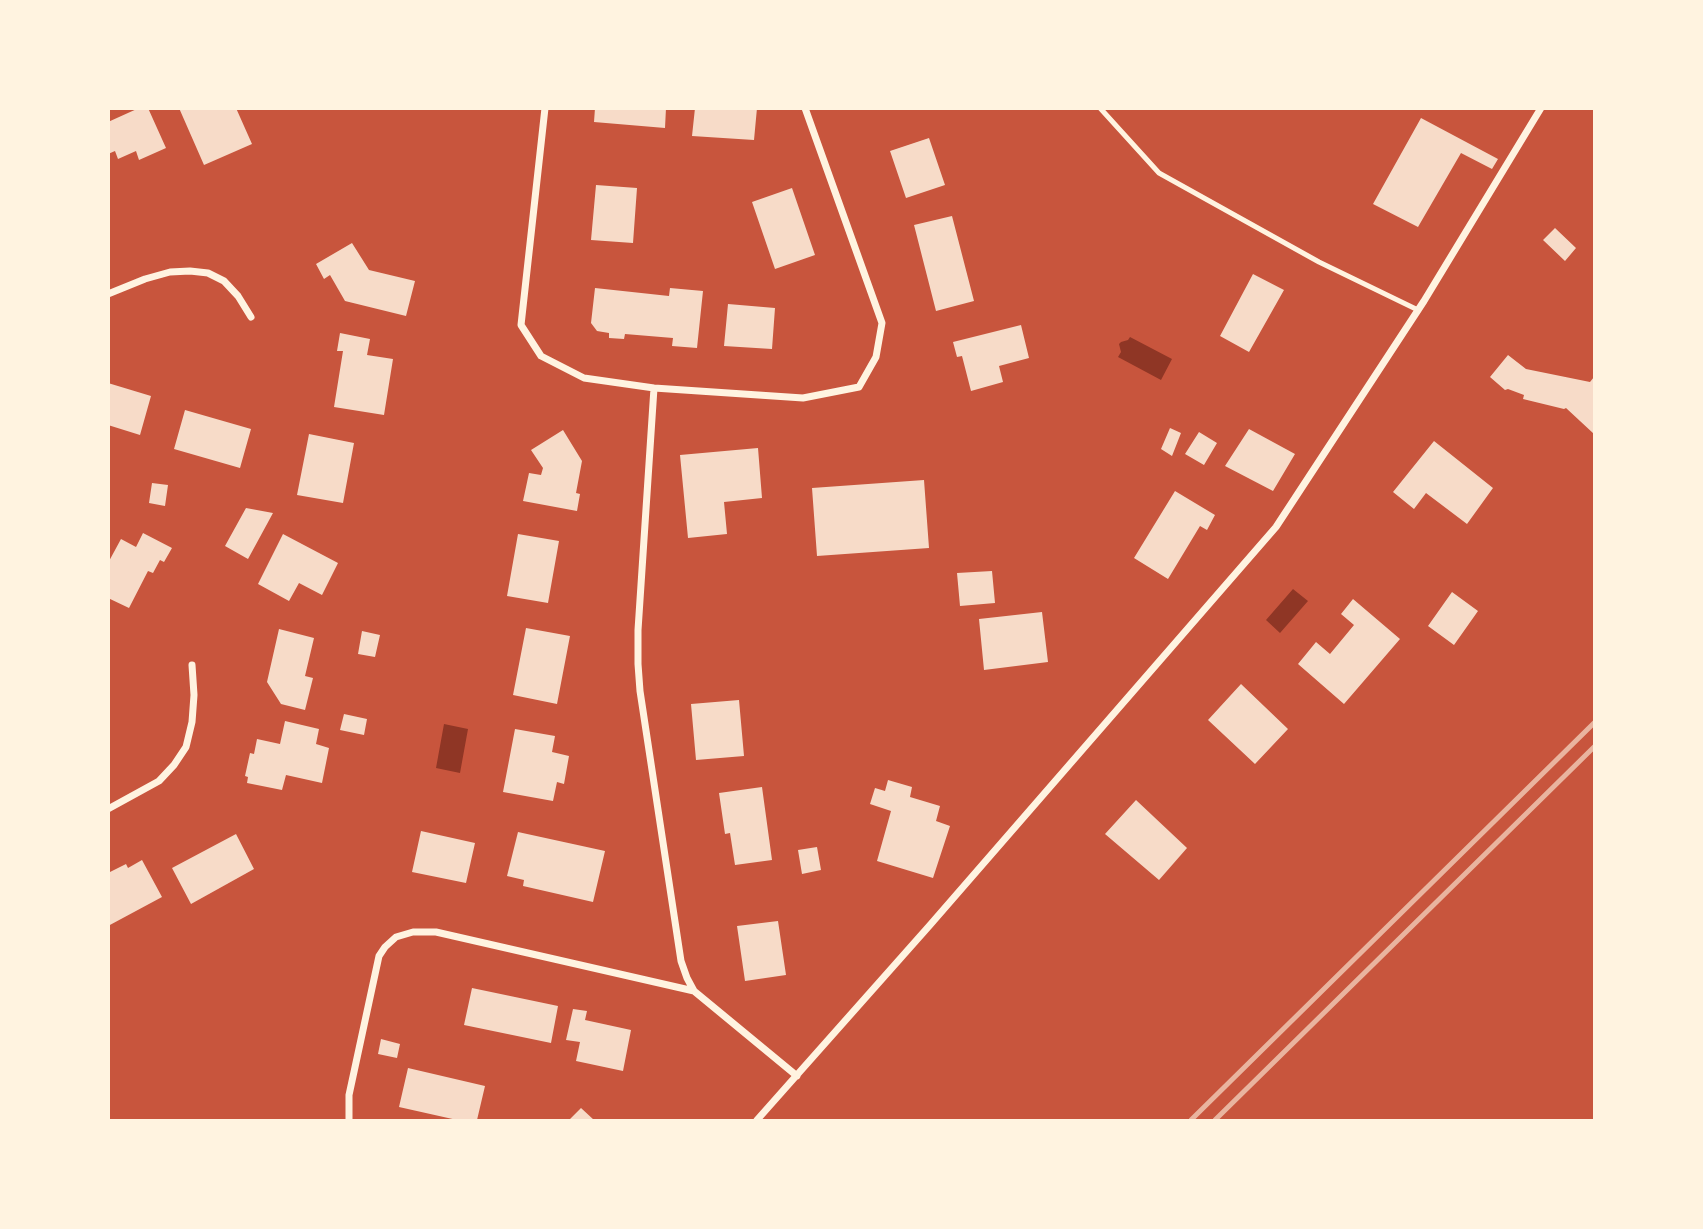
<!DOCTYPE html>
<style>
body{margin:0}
#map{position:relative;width:1703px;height:1229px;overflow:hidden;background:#c8553d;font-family:"DejaVu Sans",sans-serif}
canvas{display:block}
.frame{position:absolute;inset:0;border:110px solid #fff3e0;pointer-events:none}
</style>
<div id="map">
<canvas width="1703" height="1229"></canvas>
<div class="frame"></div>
</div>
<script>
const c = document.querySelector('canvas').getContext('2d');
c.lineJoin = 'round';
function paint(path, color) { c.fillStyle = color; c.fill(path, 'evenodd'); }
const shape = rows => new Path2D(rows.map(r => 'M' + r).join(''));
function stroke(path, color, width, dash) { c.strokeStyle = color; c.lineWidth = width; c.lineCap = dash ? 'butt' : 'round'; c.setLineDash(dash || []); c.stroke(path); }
paint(shape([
 [1130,337,1172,359,1161,380,1118,357,1121,352,1119,344,1121,342,1128,340],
 [1293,589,1308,601,1280,633,1266,620],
 [444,724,468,729,460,773,436,768]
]), '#8f3625');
paint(shape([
 [139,108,148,108,166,148,139,160,136,151,118,159,115,151,108,154,108,122],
 [179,108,236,108,252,144,204,165],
 [595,108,666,108,665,128,594,122],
 [695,108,757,108,754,140,692,136],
 [1421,118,1498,159,1492,169,1461,153,1418,227,1373,204],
 [929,138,945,185,906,198,890,151],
 [596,185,637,188,633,243,591,240],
 [792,188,815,255,775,269,752,202],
 [952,216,974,301,936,311,914,225],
 [1555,228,1576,248,1565,261,1543,240],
 [352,243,369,270,415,281,406,316,345,301,330,275,324,279,316,264],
 [1253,274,1284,290,1249,352,1220,336],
 [595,288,669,296,670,288,703,291,697,348,672,346,673,338,625,334,624,339,609,338,609,333,597,331,591,323],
 [728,304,775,308,772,349,724,346],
 [1021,325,1029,358,999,366,1003,382,971,391,962,356,957,357,953,342],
 [340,333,370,339,367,355,393,359,384,415,334,407,343,351,337,351],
 [1508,355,1526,369,1590,382,1594,377,1594,434,1566,408,1564,409,1523,399,1524,395,1508,389,1505,390,1490,377],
 [108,383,151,396,140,435,108,425],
 [185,410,251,429,240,468,174,449],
 [1170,428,1181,433,1172,456,1161,449],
 [1249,429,1295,454,1273,491,1225,466],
 [563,430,582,461,576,493,580,494,577,511,523,501,529,473,541,475,543,468,531,450],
 [1199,432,1217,443,1204,465,1185,454],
 [309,434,354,443,343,503,297,495],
 [1434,441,1493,488,1467,524,1426,493,1414,509,1393,492],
 [758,448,762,498,724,502,727,534,688,538,680,455],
 [924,480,929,548,817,556,812,488],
 [152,483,168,485,165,506,149,503],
 [1175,491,1215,515,1207,530,1200,526,1168,579,1134,558],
 [246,508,273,513,248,559,225,546],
 [143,533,172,548,164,562,160,560,153,573,148,571,129,608,108,598,108,563,121,539,136,547],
 [283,534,338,563,322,595,299,583,289,601,258,584],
 [518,534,559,541,548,603,507,596],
 [992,571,995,603,960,606,957,573],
 [1452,592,1478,611,1454,645,1428,626],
 [1353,599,1400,639,1344,704,1298,664,1316,642,1330,654,1354,625,1341,614],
 [1042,612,1048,662,984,670,979,619],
 [526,628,570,636,557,704,513,695],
 [279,629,314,638,305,676,313,678,305,710,281,704,267,682],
 [362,631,380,635,375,657,358,654],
 [1241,684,1288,729,1255,764,1208,720],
 [739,700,744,756,696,760,691,704],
 [344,714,367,719,364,735,340,730],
 [285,721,319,729,316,744,329,748,322,783,286,775,282,790,247,783,248,777,245,776,250,753,254,754,257,739,280,744],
 [515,729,555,736,552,752,569,756,564,784,557,782,553,801,503,792],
 [888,780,912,787,910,797,940,806,936,821,950,826,933,878,877,861,891,811,870,804,875,788,885,791],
 [762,787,772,860,735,865,730,833,725,834,719,793],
 [1136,800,1187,848,1159,880,1105,834],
 [421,831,475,843,466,883,412,872],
 [518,832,605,851,593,902,523,886,524,880,507,876],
 [236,834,254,869,191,904,172,868],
 [817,847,821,870,802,874,798,850],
 [142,860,162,897,108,926,108,873,126,864,128,868],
 [778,921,786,975,745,981,737,926],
 [472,988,558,1006,551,1043,464,1025],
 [573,1009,587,1011,585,1020,631,1030,623,1071,576,1061,580,1042,566,1040],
 [381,1039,400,1044,397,1058,378,1054],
 [408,1068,485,1086,477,1120,457,1120,399,1107],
 [581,1108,594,1120,569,1120]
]), '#f7dbc8');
stroke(shape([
 [1100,108,1159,173,1319,262,1418,310]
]), '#fff3e0', 5);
stroke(shape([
 [545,108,521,325,541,356,584,378,654,388,803,398,859,387,876,357,882,323,805,108],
 [108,294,145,279,170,272,190,271,208,273,224,281,238,296,251,317],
 [654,388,638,630,638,664,640,691,681,961,687,978,694,991,797,1076],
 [108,809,159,781,174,765,186,747,192,722,194,695,192,665],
 [349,1120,349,1095,379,956,385,947,396,937,413,932,436,932,694,991],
 [757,1120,930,925,1276,527,1424,301,1541,108]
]), '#fff3e0', 7);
stroke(shape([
 [1191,1120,1594,723],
 [1215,1120,1594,747]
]), '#e9b49f', 5);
</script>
